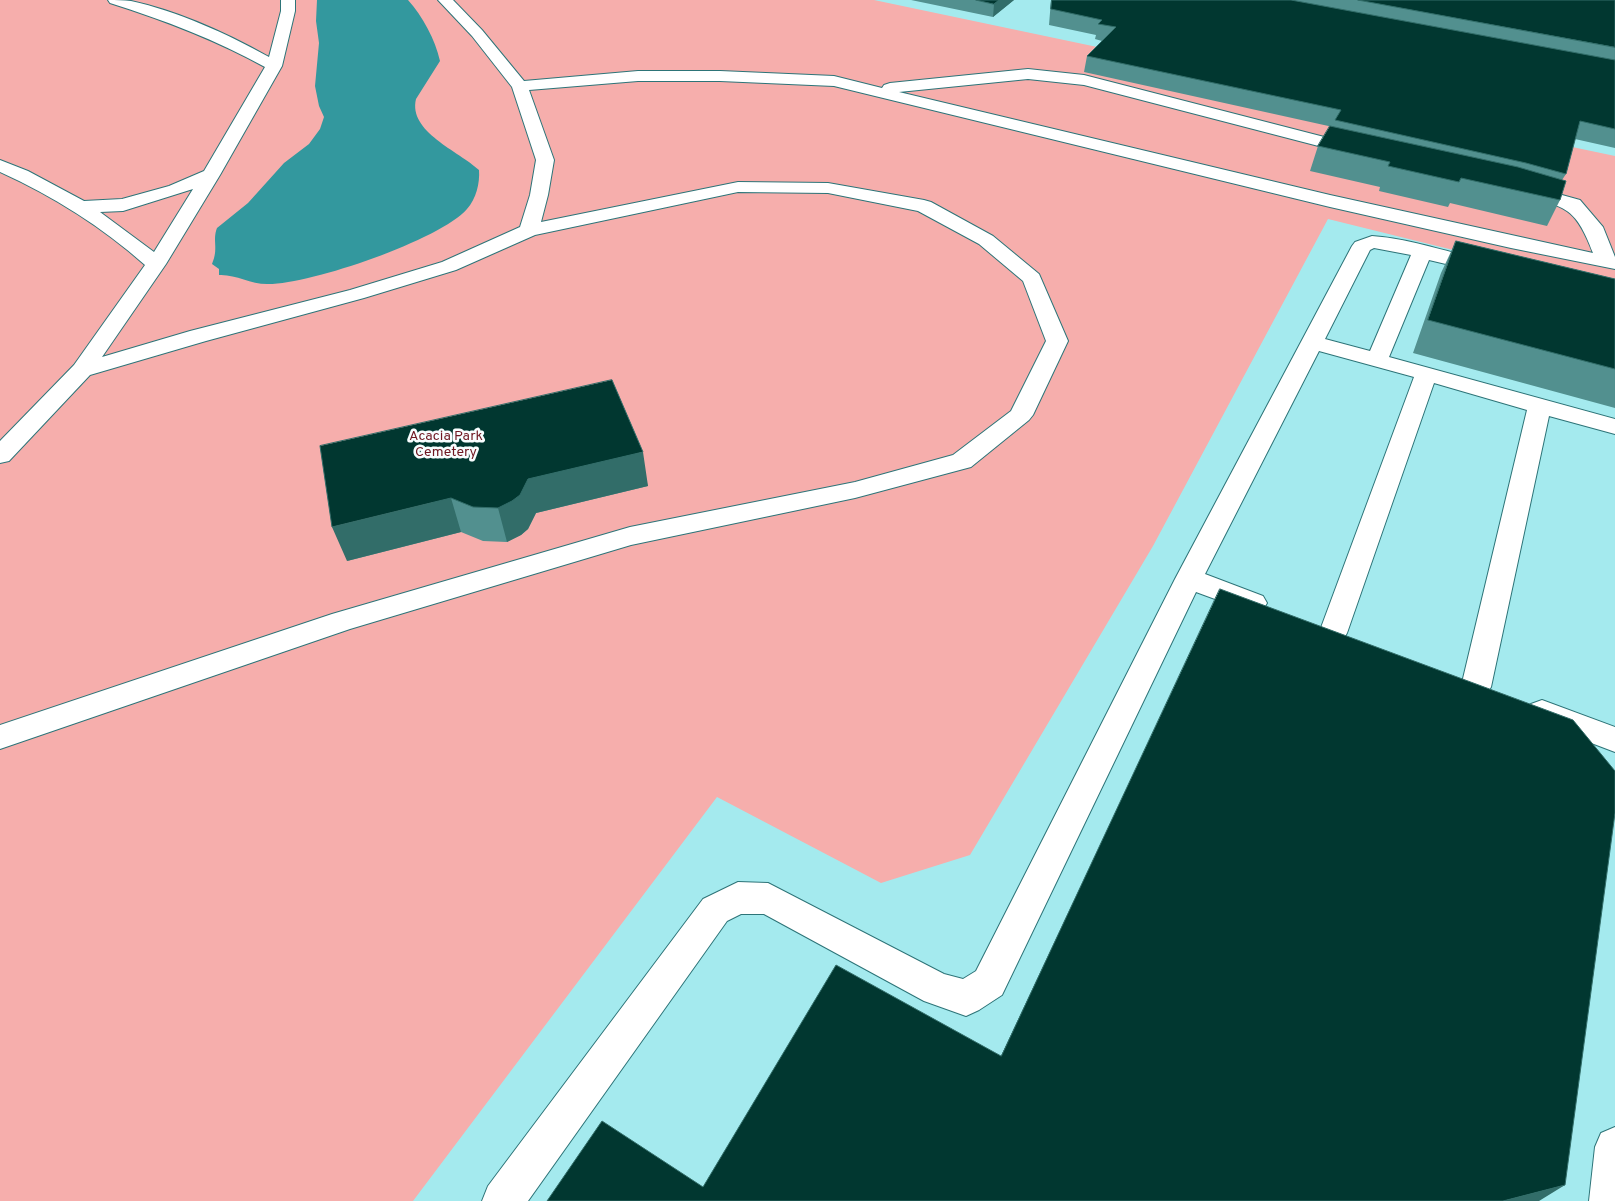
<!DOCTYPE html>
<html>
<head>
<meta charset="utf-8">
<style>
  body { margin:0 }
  canvas { display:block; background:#a4eaee }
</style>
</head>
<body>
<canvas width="1615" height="1201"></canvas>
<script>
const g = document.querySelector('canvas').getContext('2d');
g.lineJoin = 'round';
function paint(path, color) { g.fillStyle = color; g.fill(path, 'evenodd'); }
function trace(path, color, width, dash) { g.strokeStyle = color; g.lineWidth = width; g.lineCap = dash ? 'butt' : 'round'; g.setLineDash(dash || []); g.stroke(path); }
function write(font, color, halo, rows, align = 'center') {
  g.font = font + ' Overpass,sans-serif'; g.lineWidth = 5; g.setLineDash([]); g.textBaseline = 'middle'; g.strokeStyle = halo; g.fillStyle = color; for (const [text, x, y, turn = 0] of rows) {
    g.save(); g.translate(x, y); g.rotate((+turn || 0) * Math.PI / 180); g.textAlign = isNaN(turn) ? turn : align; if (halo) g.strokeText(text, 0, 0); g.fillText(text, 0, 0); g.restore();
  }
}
paint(new Path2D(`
  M0 0H874L1615 156V290L1328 219 1153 546 970 855 881 883 717 797 413 1201H0Z`), '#f6aeac');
paint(new Path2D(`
  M317 0H408C423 17 435 39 440 61L416 99C408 132 459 151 479 170 480 183 476 199 467 209 440 240 309 285 267 284 250 284 235 274 219 275V269L212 264C219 248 212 241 217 228L248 203 284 163 309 144 320 129 324 117 319 106 315 86 319 43 316 21Z`), '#33989e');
const minor = new Path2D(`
  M108 0C116 0 124 0 131 1 177 11 228 34 269 57L281 11V0H295V11L282 66 220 175 166 264 102 357 190 331 350 290 442 262 520 227 530 195 536 160 512 87 472 36 438 0H453L482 30 524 81 638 71H720L834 76 882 88 884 85 890 83 1028 69 1084 75 1363 147 1366 151 1363 155 1357 156 1084 85 1028 79 899 92 1330 195 1593 253C1575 205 1565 208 1520 194L1517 190 1520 186 1526 185 1580 200 1603 227 1615 257V269L1511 248 1330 207 834 86 720 81H638L529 90 554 160 548 195 541 222 738 182 828 183 924 200 931 202 993 236 1039 274 1068 341 1033 415 1029 420 971 467 855 498 631 545 350 629 0 749V725L332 614 630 527 855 482 953 455 1011 411 1046 341 1023 281 979 244 918 211 828 193 738 192 535 235 456 270 364 298 206 341 90 375 9 461 0 463V441L74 365 145 265C101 226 53 196 0 172V160L28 171 84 201 122 199 169 186 204 171 265 67C216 40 164 20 110 3ZM193 189 154 252 100 212 123 211Z
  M1372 236C1412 239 1452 253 1491 263L1494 267 1491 271 1484 273 1429 260 1389 357 1615 419V434L1549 416 1491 687 1486 695 1476 699 1466 695 1461 687 1527 410 1434 383 1347 633 1343 640 1333 644 1323 640 1319 633 1414 377 1319 351 1205 574 1263 596 1267 603 1263 610 1253 613 1196 592 1002 995 979 1010 966 1016 924 1001 764 914H741L727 921 528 1201H482L488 1186 703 899 738 882 768 883 944 974 963 979 976 971 1175 579 1352 246 1355 242ZM1374 248 1411 255 1370 351 1325 339 1370 250Z
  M1542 700 1615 727V752L1531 720 1527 712 1531 704Z
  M1615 1127V1201H1589L1595 1147 1601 1133Z`);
trace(minor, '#2d7478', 2);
paint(minor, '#fff');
paint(new Path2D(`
  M911 0H1014L993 17Z
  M1051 0H1615V148L1575 139 1566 174 1562 180 1560 200 1547 226 1450 203 1448 207 1379 191 1380 187 1310 171 1318 146 1333 127 1084 72 1087 56 1102 41 1095 39 1096 35 1049 25Z
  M1456 241 1615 279V408L1413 353 1441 273Z
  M612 380 648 486 536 513 528 529 521 535 507 542 483 541 461 532 347 561Z`), '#52908f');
paint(new Path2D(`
  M999 0H1014L993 17 994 4Z
  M643 452 648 486 536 513 528 529 521 535 507 542 498 508 528 479Z
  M451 498 461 532 347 561 332 527Z
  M1565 1185 1539 1201H1503Z`), '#326d69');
const building = new Path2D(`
  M976 0H999L994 4Z
  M1052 0H1291L1615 60V129L1580 121 1566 174 1526 163 1335 120 1341 110 1087 56 1116 27 1098 24 1102 20 1051 9Z
  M1358 0H1615V47Z
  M1330 126 1518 167 1566 181 1560 200 1461 178 1459 182 1388 166 1390 162 1318 146Z
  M1456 241 1615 279V369L1428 320Z
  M612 380 643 452 528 479 520 495 512 501 498 508 473 507 451 498 332 527 320 446Z
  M1220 589 1573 720 1615 771V813L1565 1185 1503 1201H547L602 1121 703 1187 836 965 1001 1056Z`);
paint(building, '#013730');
trace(building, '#326d69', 1);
write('14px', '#6f1721', '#f8feff', [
  ["Acacia Park",446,437],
  ["Cemetery",446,453]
]);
</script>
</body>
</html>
